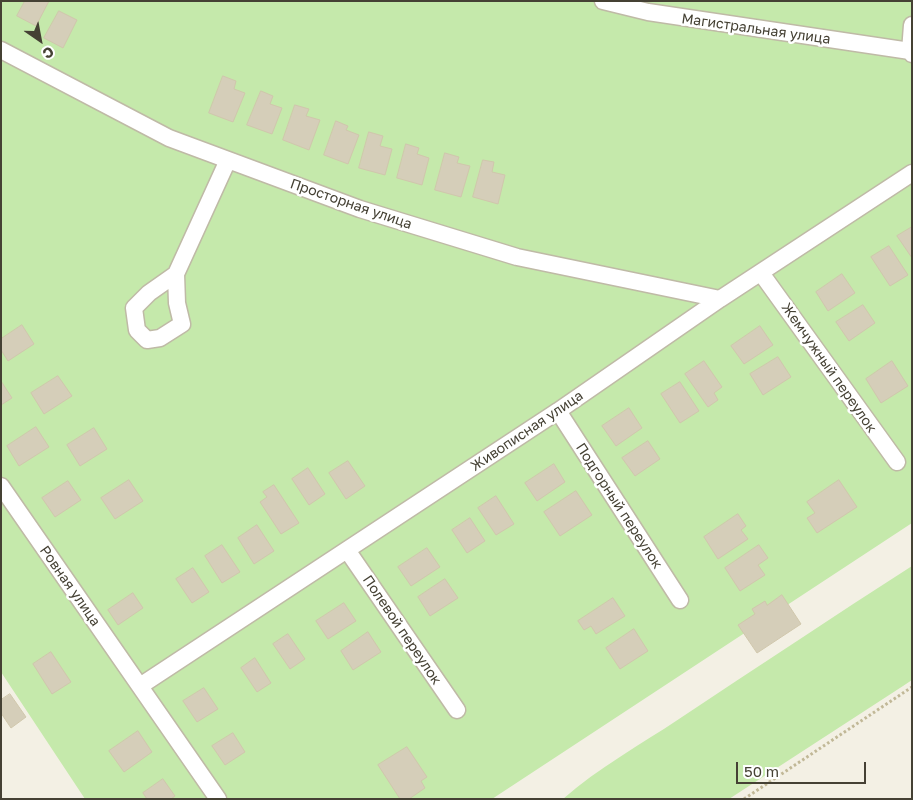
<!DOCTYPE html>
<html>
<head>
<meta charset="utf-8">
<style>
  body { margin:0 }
  #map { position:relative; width:913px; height:800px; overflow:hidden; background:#f3f0e4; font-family:"Golos Text",sans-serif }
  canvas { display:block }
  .frame { position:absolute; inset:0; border:2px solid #454134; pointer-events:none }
  .north { position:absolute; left:15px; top:15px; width:50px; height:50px; -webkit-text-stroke:4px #fff; paint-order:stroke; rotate:147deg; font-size:14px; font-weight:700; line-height:20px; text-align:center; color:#454134 }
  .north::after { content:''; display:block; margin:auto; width:18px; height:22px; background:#454134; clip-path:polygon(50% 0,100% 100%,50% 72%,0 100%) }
  .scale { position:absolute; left:736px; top:762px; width:130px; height:22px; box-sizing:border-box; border:2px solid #454134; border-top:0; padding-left:6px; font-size:15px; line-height:18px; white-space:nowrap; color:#454134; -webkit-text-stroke:4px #fff; paint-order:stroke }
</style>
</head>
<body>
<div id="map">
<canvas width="913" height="800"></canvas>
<div class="frame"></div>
<div class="north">С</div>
<div class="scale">50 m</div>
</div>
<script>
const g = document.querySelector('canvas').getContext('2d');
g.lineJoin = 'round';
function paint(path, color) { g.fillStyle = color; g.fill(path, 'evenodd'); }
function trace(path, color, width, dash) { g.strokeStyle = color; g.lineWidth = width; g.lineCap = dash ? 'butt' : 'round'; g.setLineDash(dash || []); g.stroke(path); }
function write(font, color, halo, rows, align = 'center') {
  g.font = font + ' "Golos Text",sans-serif'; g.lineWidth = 5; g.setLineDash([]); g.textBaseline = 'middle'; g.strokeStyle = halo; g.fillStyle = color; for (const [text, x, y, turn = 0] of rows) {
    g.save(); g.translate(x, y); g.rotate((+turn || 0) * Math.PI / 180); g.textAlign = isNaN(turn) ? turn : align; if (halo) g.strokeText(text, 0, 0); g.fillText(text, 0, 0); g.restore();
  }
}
paint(new Path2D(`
  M1 1H912V523L492 799H85L1 672Z
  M912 566V680L903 686 729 799H563C598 768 640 745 679 719 756 668 834 616 912 566Z`), '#c5e9ab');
const building = new Path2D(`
  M25 1H49L36 26 17 16Z
  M59 11 77 20 63 48 44 38Z
  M223 76 236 81 234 89 245 93 233 122 209 113Z
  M261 91 273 96 270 104 282 108 272 134 247 125Z
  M295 105 309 109 306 116 320 120 309 150 283 140Z
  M336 121 348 126 346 130 359 135 348 164 324 155Z
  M369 132 383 136 380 146 392 149 385 175 359 168Z
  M406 144 419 148 417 154 429 158 422 185 397 178Z
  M445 153 459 157 457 163 470 166 461 197 435 190Z
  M483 160 494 162 492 172 505 175 498 204 473 197Z
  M912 227V258L897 236Z
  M889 246 908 275 890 286 871 257Z
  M842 274 855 293 828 311 816 292Z
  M863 305 875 323 849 341 836 322Z
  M22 325 34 344 8 361 1 350V339Z
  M760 326 773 345 744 364 731 346Z
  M778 357 791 377 763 395 750 374Z
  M704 361 722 387 714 393 718 400 708 407 685 374Z
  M892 361 908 386 881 403 866 379Z
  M58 376 72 396 44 414 31 393Z
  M1 381 12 398 1 405Z
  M680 382 699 411 680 423 661 394Z
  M629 408 642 428 616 446 602 426Z
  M36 427 49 447 19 466 7 446Z
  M94 428 107 449 80 466 67 445Z
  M648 441 660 459 635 476 622 458Z
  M348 461 365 486 346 499 329 473Z
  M554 464 565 482 537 501 525 483Z
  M308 468 325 494 309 505 292 479Z
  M129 480 143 501 115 519 101 498Z
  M839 480 857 507 817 533 807 518 815 513 807 502Z
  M68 481 81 500 55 517 42 498Z
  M274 485 299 523 281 534 260 502 267 497 263 492Z
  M576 491 592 515 560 536 544 512Z
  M496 496 514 524 496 535 478 508Z
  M738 514 746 526 741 530 748 539 718 559 704 537Z
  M470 518 485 541 467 553 452 530Z
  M257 525 274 551 254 564 238 538Z
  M222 545 240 572 222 583 205 556Z
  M759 545 768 558 758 565 765 575 740 591 725 568Z
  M427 548 440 567 411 586 398 567Z
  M193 568 209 592 192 603 176 579Z
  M445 579 458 598 430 616 418 597Z
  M133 593 143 608 118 625 108 610Z
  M782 595 801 624 757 653 738 625 755 614 752 609 765 601 767 605Z
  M613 598 625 616 596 634 591 626 584 630 578 621Z
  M344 603 356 621 328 639 316 621Z
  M634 629 648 651 620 669 606 648Z
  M368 632 381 652 353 670 341 651Z
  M288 634 305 659 290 669 273 644Z
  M51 652 71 682 52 694 33 664Z
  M255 658 271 683 257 692 241 668Z
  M204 688 218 709 197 722 183 701Z
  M10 694 26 717 11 728 1 713V700Z
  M138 731 152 752 124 772 109 751Z
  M233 733 245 752 225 765 212 746Z
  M407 747 427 777 421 781 425 788 409 799H400L378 765Z
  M163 779 175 796 171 799H147L143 793Z`);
paint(building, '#d5ceb9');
trace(building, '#d0c7ac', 1);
const minor = new Path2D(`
  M603 1 648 12 910 51
  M912 25 910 51 912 54
  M1 50 169 138 360 209 517 257 720 299
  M761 273 897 462
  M176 274 149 293 134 308 137 330 147 340 160 338 182 324 177 303 176 274 228 160
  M558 411 680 600
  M1 486 218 799
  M347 550 457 710
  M140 686 558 411 720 299 912 173`);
trace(minor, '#bfbaa6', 19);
trace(new Path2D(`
  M744 799 912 687`), '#c1b897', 3, [2.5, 2.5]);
trace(minor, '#fff', 16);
write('14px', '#454134', '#fff', [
  ["Магистральная улица",756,29,8],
  ["Просторная улица",351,204,19],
  ["Жемчужный переулок",829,368,55],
  ["Живописная улица",527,431,-34],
  ["Подгорный переулок",619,506,57],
  ["Ровная улица",70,586,55],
  ["Полевой переулок",402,630,56]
]);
</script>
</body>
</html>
